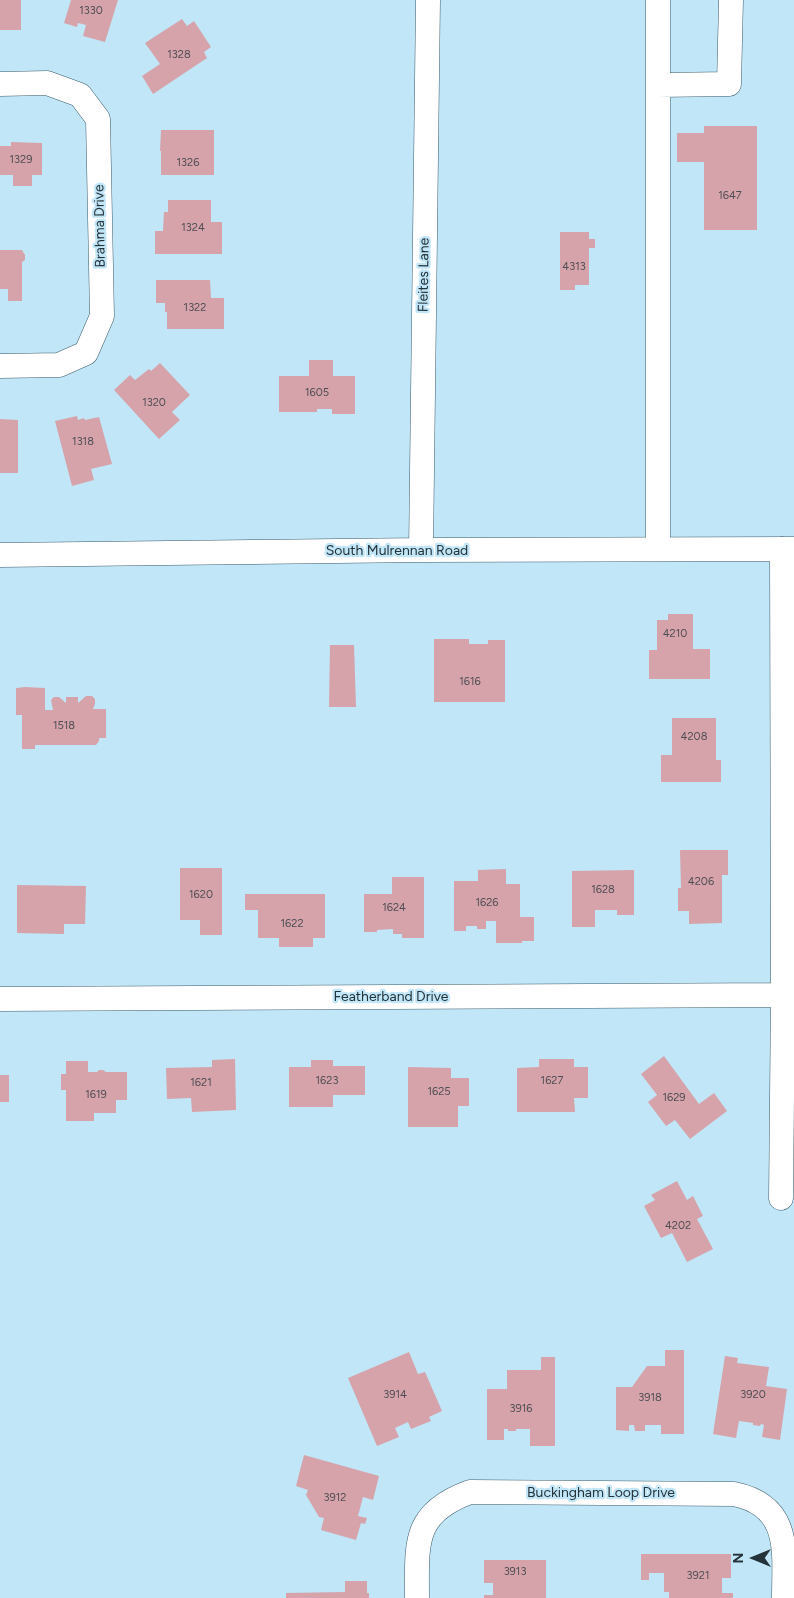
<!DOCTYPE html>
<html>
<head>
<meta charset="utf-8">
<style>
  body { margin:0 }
  #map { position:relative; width:794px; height:1598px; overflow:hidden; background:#c1e6f7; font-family:Figtree,sans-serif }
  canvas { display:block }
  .north { position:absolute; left:729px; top:1533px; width:50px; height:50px; -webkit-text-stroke:4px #c1e6f7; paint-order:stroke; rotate:270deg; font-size:14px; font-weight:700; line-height:20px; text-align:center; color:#243239 }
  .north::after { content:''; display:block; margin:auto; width:18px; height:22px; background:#243239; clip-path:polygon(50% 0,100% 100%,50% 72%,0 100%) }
</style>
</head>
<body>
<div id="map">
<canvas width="794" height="1598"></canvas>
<div class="north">N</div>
</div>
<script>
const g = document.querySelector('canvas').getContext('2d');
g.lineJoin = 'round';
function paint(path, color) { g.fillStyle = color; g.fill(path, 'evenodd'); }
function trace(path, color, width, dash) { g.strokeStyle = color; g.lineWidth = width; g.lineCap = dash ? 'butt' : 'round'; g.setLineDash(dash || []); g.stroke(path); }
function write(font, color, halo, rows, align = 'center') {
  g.font = font + ' Figtree,sans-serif'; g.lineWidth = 4.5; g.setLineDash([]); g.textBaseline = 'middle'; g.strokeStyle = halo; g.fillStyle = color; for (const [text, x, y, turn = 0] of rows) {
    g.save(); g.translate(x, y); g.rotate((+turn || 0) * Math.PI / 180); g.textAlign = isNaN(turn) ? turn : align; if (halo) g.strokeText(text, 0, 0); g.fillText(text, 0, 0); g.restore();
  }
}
paint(new Path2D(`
  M0 0H21V30H0Z
  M71 0H118L105 42 83 36 86 25 78 23 77 27 64 23Z
  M182 19 187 26 194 21 211 47 204 52 207 58 153 94 142 76 160 64 145 43Z
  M704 126H757V230H704V162H677V133H704Z
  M161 130H214V175H161V151H160Z
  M11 142 42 143V175H32V186H13V175H0V146H11Z
  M168 200H211V222H222V254H155V231H163L164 212H168Z
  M560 232H589V239H595V248H589V285H575V290H560Z
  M0 250H22L25 255V260L22 262V301H8V289H0Z
  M156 280H210L211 298H224V329H167V312H165V303H156Z
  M309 360H333V376H355V414H332V409H317V412H279V376H309Z
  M160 363 190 395 172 412 180 420 159 439 114 390 130 375 135 380 149 369 151 371Z
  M77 416 78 420 84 418 85 420 99 417 112 464 91 469 94 480 72 486 55 421Z
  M0 419 18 420V473H0Z
  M668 614H693V649H710V679H649V650H657V620H668Z
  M434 639H469V644H488V640H505V702H434Z
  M330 645H354L356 707H329Z
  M25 687 45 688V710H53L51 700 54 697H59L66 703V697H78V703L86 696H92L95 699V704L93 709H106V738H99V741L96 745H35V749H22V715H16V688Z
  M672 718H716V760H721V782H661V755H672Z
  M680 850H728V875H722V923L689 924V911H678V888H681Z
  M180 868H222V935H200V920H180Z
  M506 869V884H520V917H534V941H522V943H496V921H486V929H477V926H466V931H454V881H478V870Z
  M634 870V915H617V910H595V927H572V871Z
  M392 877H424V938H402V934H393V929L377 930V932H364V894H392Z
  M17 885 86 886 85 924H64V934L17 933Z
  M245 894H325V938H313V947H279V938H258V910H245Z
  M664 1056 699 1104 714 1093 727 1111 690 1139 675 1120 666 1126 648 1102 657 1095 641 1074Z
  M235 1059 236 1110 192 1112 191 1098 167 1099 166 1068 212 1067V1060Z
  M539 1059H574V1067H588V1098H574L575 1112H517V1068L539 1067Z
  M311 1060H333V1066H365V1095H333V1107H289V1067H311Z
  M66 1061H88V1072H97L99 1070H103L106 1072H127V1100H116V1113H94V1121H66V1090H61V1074H66Z
  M408 1067 451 1068V1078H469V1106H458V1127H408Z
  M0 1075H9V1102H0Z
  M677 1181 687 1200 693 1196 703 1216 697 1219 713 1249 687 1262 672 1233 661 1238 644 1206 655 1200 651 1195Z
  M665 1350H684V1434H661V1425H645V1431H635L634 1425H629V1431L616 1430V1387H632L647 1366H665Z
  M409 1352 418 1374 425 1372 442 1411 429 1417 431 1421 411 1429 408 1422 395 1428 399 1437 377 1446 348 1378Z
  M725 1356 738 1358 737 1363 769 1367 766 1386 787 1389 780 1440 762 1437 764 1425 761 1424 760 1426 753 1425V1423L739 1421 736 1438 713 1434Z
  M541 1357H555V1446H530V1429H516V1431H508V1429H504V1440H487V1389H507V1370H541Z
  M304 1455 379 1476 373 1500 363 1497 358 1516 367 1518 365 1524 361 1523 356 1540 321 1530 324 1518 319 1517 306 1495 308 1490 296 1486Z
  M641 1554H731V1578H722V1593H733V1598H669V1592H664V1573H649V1580H641Z
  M484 1560H546V1598H484V1595H493V1583H484Z
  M345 1581H367V1593H369V1598H286V1593L345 1592Z`), '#d6a3aa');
const minor = new Path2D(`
  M0 84 47 83 80 95 98 119 102 316 86 353 59 365 0 366
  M658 85 729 84 731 0
  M658 549V0
  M421 550 428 0
  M0 555 421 550 794 549
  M0 999 783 995
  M781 1198 783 995 782 549
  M417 1598C417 1544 412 1513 470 1492L734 1494C792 1506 784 1552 784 1598`);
trace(minor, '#3b5c6a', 25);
trace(minor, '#fff', 24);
write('11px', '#504e55', null, [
  ["1330",91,11],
  ["1328",179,55],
  ["1329",21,160],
  ["1326",188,163],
  ["1647",730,196],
  ["1324",193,228],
  ["4313",574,267],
  ["1322",195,308],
  ["1605",317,393],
  ["1320",154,403],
  ["1318",83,442],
  ["4210",675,634],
  ["1616",470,682],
  ["1518",64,726],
  ["4208",694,737],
  ["4206",701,882],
  ["1628",603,890],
  ["1620",201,895],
  ["1626",487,903],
  ["1624",394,908],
  ["1622",292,924],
  ["1623",327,1081],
  ["1627",552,1081],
  ["1621",201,1083],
  ["1625",439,1092],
  ["1619",96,1095],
  ["1629",674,1098],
  ["4202",678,1226],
  ["3914",395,1395],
  ["3920",753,1395],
  ["3918",650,1398],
  ["3916",521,1409],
  ["3912",335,1498],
  ["3913",515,1572],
  ["3921",698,1576]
]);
write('14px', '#243239', '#c1e6f7', [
  ["Brahma Drive",100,226,-91],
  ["Fleites Lane",424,275,-89],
  ["South Mulrennan Road",397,551],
  ["Featherband Drive",391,997],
  ["Buckingham Loop Drive",601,1493]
]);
</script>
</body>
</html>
